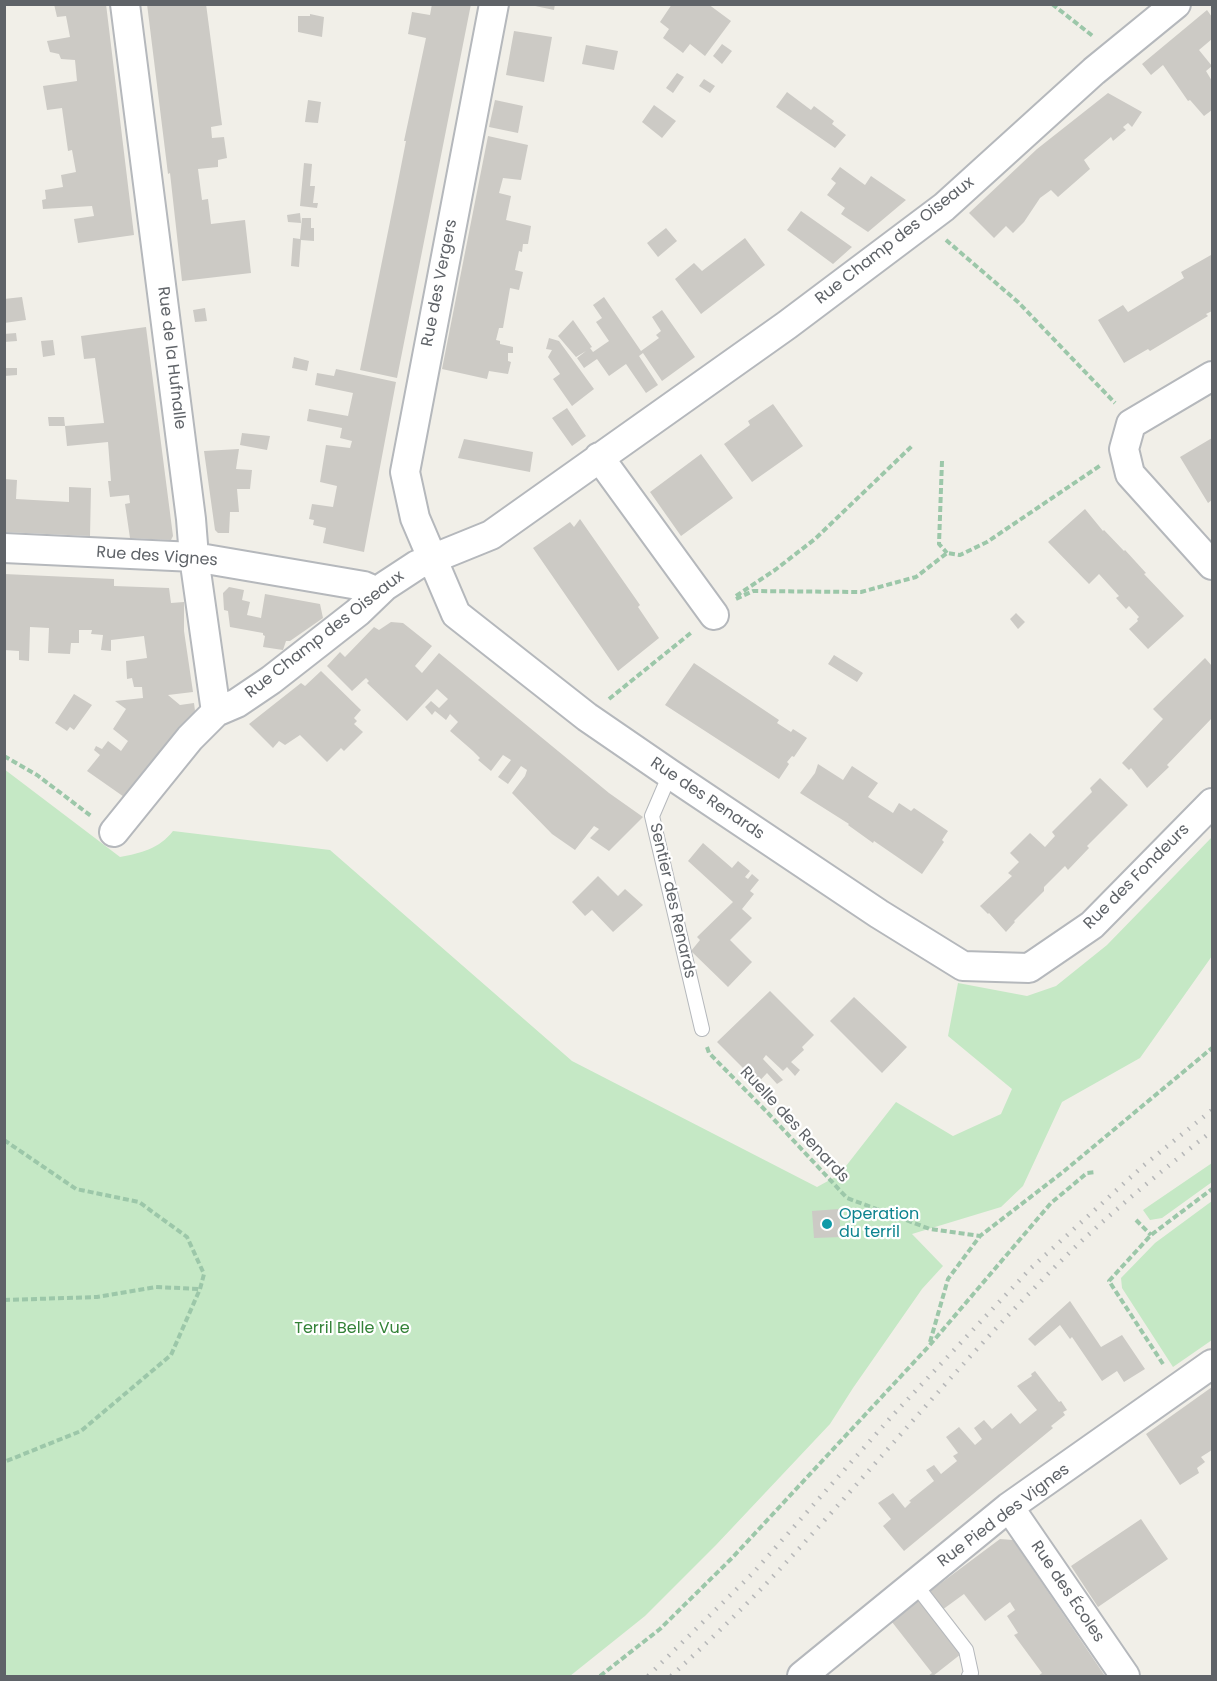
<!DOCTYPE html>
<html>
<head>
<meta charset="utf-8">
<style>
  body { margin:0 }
  #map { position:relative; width:1217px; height:1681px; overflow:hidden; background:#f1efe8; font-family:Poppins,sans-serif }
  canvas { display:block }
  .frame { position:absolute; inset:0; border:6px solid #5f6368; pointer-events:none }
</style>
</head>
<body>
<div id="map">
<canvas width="1217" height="1681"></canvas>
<div class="frame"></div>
</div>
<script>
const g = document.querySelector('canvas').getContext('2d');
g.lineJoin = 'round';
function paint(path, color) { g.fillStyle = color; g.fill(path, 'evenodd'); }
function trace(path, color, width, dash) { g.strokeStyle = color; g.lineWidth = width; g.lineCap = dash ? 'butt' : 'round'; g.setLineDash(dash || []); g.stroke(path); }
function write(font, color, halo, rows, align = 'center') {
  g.font = font + ' Poppins,sans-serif'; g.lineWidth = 4.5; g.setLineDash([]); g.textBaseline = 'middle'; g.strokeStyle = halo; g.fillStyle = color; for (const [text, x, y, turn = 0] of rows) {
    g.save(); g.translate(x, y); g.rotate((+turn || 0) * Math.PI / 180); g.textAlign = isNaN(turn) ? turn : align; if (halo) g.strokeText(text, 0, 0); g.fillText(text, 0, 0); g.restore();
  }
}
paint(new Path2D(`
  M4 769 120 857C141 853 159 849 173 831L330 850 572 1061 817 1187 839 1175 896 1102 953 1136 1001 1114 1012 1089 948 1036 958 983 1027 996 1056 986 1107 945 1212 837V956L1140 1058 1062 1102 1023 1186 1001 1207 912 1234 943 1266 922 1289 853 1388 830 1424 716 1545 645 1616 570 1676H5Z
  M1212 1163V1182L1162 1218 1150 1220 1143 1210Z
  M1212 1201V1340L1173 1367 1122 1288 1121 1278 1155 1243Z`), '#c5e8c5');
paint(new Path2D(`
  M54 4H106L134 235 78 243 74 219 94 216 92 206 43 209 42 200 46 199 45 190 63 187 61 175 76 172 72 150 68 151 62 108 47 110 43 86 77 81 75 60 61 59 59 54 50 52 47 41 70 37 66 16 57 17Z
  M147 4H206L222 125 211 127 212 138 224 137 227 158 218 160V167L198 169 202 200 208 199 211 224 245 220 251 273 182 281 170 173 168 174Z
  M432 4H471L397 378 360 370 394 202 406 141H404L426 38 408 34 412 12 430 15Z
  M526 4H555L554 10Z
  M672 4H708L731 21 705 56 690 44 683 53 663 38 669 29 660 22Z
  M1207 10 1212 17V39L1199 50 1212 66 1206 71 1212 81V110L1204 116 1190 100 1188 101 1163 65 1151 75 1142 64Z
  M310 14 324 17 322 37 298 32V16H310Z
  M514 31 552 37 544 82 506 75Z
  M722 44 732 51 722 64 713 56Z
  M586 45 618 51 614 70 582 64Z
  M677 73 684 77 673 93 666 88Z
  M704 79 715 86 710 93 699 86Z
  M787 92 811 110 814 106 834 121 832 124 846 135 835 148 776 107Z
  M1108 93 1142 112 1132 127 1128 123 1123 127 1126 130 1113 141 1111 137 1084 160 1090 169 1058 197 1051 190 1040 198 1024 222 1013 233 1006 226 994 238 969 213 1037 149Z
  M308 100 321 102 318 123 305 122Z
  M495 100 523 106 518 133 489 127Z
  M654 105 676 121 662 138 642 122Z
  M488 136 528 145 521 180 503 178 499 193 511 196 506 220 531 226 528 244H523L522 252 519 251 515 270 523 272 519 290 510 288 503 328H499L496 340 500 341V344L513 347V353H508V361L511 362 508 374 489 371 487 379 442 369Z
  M304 163 312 164 310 186H315L313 203H318L317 208 300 206Z
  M840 167 865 185 871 176 906 200 868 232 841 214 845 208 827 195 836 183 831 179Z
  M801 211 852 247 833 264 787 230Z
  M300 213 301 223 288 222 287 215Z
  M302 218H311V228H314V241L301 240 299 267 291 266 293 238 300 239Z
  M666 228 677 241 658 257 647 243Z
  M745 238 765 265 701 314 675 279 694 263 702 271Z
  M1211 255 1212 256V311L1206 314 1208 316 1150 351 1148 349 1124 363 1098 320 1123 305 1128 312 1184 278 1181 272Z
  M22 297 26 320 4 323V299Z
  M604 297 641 351 659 338 656 335 661 331 652 317 662 310 695 357 662 381 643 353 639 356 658 385 646 393 626 364 609 376 597 359 584 368 577 358 586 351 576 357 558 336 573 320 592 347 590 348 593 352 609 341 596 322 602 318 593 305Z
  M205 308 207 321 195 322 193 310Z
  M146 327 173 536 171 540 130 538 125 504 130 503 129 495 110 497 108 481H111L108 442 67 446 65 426 104 423 95 358 84 359 81 336Z
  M16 333 17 341 4 342V334Z
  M549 338 559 341 594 389 572 406 553 379 560 374 548 357 552 350 546 349Z
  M53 340 55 355 43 357 41 341Z
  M294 357 309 361 307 371 292 368Z
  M4 368H17V375L4 376Z
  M336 369 396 382 364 552 323 543 326 528 313 525 314 520 309 519 312 504 333 507 337 486 320 482 326 445 350 448 352 441 340 438 342 428 307 421 309 409 348 416 353 393 315 385 317 373 334 376Z
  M773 404 803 446 752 482 724 444 750 425 748 421Z
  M567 408 586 436 572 446 552 418Z
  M48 417H64L65 426H49Z
  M242 433 270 436 267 450 240 445Z
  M1212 438V500L1208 503 1180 457Z
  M464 439 533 452 530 472 458 458Z
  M239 449 236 469 252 470 250 489H237L239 512H230L229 533H218L215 530 204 451Z
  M701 454 733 498 681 536 650 492Z
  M4 479 17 480 16 499 69 502V487L91 488 90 536 4 532Z
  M1085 509 1103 531 1104 530 1124 551 1125 550 1146 573 1144 574 1184 616 1148 649 1129 629 1138 621 1137 619 1139 617 1129 606 1126 609 1116 598 1119 596 1099 574 1089 584 1048 542Z
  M580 519 640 605 638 607 659 638 618 671 533 548 570 522 574 527Z
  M4 574 114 579V586L169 588 171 603 184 602V631L193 692 168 695 180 705 194 703 195 711 127 799 87 771 100 755 94 750 96 746 102 749 108 741 121 751 128 741 113 729 126 709 115 701 143 698 142 687H134L132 678 127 679 126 661 147 658 144 636 111 640V651L101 650 103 635 91 634 92 630H79V643H71L70 654 48 653 49 628 30 627 29 661 19 660V651L4 650Z
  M229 587 244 590 242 600 250 602 247 615 261 618 265 594 320 604 323 618 290 641H286L283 650 263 647 265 636 263 635V633L230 627 228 611 224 610 223 593Z
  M1016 613 1025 622 1018 629 1010 619Z
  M391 622 403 623 432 646 415 666 422 673 439 653 609 793 643 817 609 851 590 838 599 829 594 826 575 850 552 834 512 793 525 776 527 770 521 766 508 784 498 777 511 760 503 755 491 771 478 760 480 758 473 751 450 731 458 722 450 714 446 720 435 711 432 715 425 707 431 701 439 708 448 699 437 689 407 721 367 683 369 681 366 678 352 691 327 666 340 652 345 657 374 627 379 630Z
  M834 655 863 673 857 682 828 664Z
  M1205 658 1212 666V718L1167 765 1169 767 1147 788 1131 768 1129 770 1122 763 1163 719 1153 709Z
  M694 663 779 720 777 723 791 732 793 729 807 738 794 757 792 756 787 762 789 764 779 779 665 705Z
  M321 671 361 710 354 718 357 721 354 724 363 732 344 751 341 748 327 762 300 735 285 745 279 741 273 748 249 724 301 683 305 686Z
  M74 694 92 705 74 730 70 727 67 731 55 723Z
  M818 764 843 780 852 766 878 783 868 797 893 813 899 803 911 811 914 808 948 831 942 840 944 842 922 874 874 841 873 843 848 825 849 824 800 793 815 773Z
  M1100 778 1128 805 1087 846 1089 848 1068 870 1065 866 1044 887V891L1014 921 1015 922 1006 932 989 913 988 914 980 906 1012 876 1008 873 1019 862 1010 853 1030 833 1045 847 1055 836 1052 832 1092 792 1090 788Z
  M703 843 732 868 738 861 750 871 745 877 748 879 752 874 759 880 750 891 754 894 742 909 752 918 730 940 752 962 728 987 691 951 700 940 697 937 733 902 688 861Z
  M598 876 618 896 625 889 643 905 613 932 592 910 585 916 572 902Z
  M770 991 814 1035 802 1047 804 1050 791 1062 800 1070 795 1076 787 1067 783 1071 766 1055 763 1059 783 1080 777 1084 767 1073 754 1087 739 1072 743 1068 717 1042Z
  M854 997 907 1047 882 1073 830 1021Z
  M839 1209 841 1237 814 1238 812 1211Z
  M1070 1301 1101 1347 1122 1335 1145 1369 1124 1382 1117 1371 1102 1381 1072 1337 1070 1339 1060 1325 1035 1346 1028 1339Z
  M1035 1371 1059 1402 1061 1401 1067 1410 1063 1412 1065 1415 1051 1426 1053 1428 904 1551 883 1526 891 1519 878 1503 893 1493 905 1508 911 1502 909 1501 934 1481 926 1470 934 1465 941 1474 957 1461 953 1456 958 1453 946 1437 959 1427 975 1445 982 1439 974 1428 984 1420 992 1429 1011 1413 1020 1424 1037 1410 1017 1386 1032 1376 1031 1374Z
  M1212 1387V1450L1201 1457 1205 1462 1197 1468 1199 1473 1180 1485 1146 1434Z
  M1141 1519 1168 1559 1098 1607 1071 1566Z
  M1000 1539 1013 1540 1105 1676H1038L1042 1673 1014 1635 1018 1633 1007 1616 1015 1610 1010 1602 985 1621 964 1594 942 1610 929 1592Z
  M919 1599 961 1654 933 1676H928L932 1673 892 1622Z`), '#cccac5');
const service = new Path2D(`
  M670 774 652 816 702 1029
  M915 1584 966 1650 971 1673 969 1676`);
const minor = new Path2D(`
  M125 4 191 519 194 557 216 712
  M494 4 405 472 415 518 456 614 587 717 670 774 879 914 963 966 1029 968 1092 925 1212 803
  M1212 376 1131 424 1124 449 1130 474 1212 565
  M599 457 714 615
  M4 548 194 557 364 586 378 592
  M114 832 190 738 216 712 237 703 271 680 358 612 385 586 417 565 491 535 787 325 944 207 1094 71 1176 4
  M1009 1507 1125 1676
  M802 1676 1009 1507 1212 1364`);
trace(service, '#b5b8bc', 16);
trace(minor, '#b5b8bc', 32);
trace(new Path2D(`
  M1052 4 1094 37
  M946 240 1018 302 1115 403
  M942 461 939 544 947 553
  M736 596 775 570 815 539 913 445
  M736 599 753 591 861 592 916 577 947 553 960 555 987 542 1101 465
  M609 699 692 632
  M4 756 37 775 91 816
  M707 1047 709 1053 766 1111 847 1198 930 1229 980 1236
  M4 1140 76 1189 139 1202 187 1237 204 1274 200 1289 171 1355 81 1431 4 1462
  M1136 1220 1151 1235
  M4 1300 97 1297 156 1287 200 1289
  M930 1342 948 1279 980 1236 1063 1172 1212 1048
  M1163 1364 1109 1281 1151 1235 1212 1189
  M600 1676 660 1629 732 1558 929 1346 1051 1203 1087 1173 1096 1172`), '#9cc7a9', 4, [6, 3]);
trace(service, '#fff', 14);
trace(minor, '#fff', 28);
trace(new Path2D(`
  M648 1676 753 1573 892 1416 1031 1268 1143 1166 1212 1110
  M671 1676C703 1647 735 1616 765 1585 869 1475 963 1357 1071 1251 1116 1208 1164 1169 1212 1131`), '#b6b7b8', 4.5, [1.5, 8]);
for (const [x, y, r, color] of [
  [827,1224,6,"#0f9aa8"]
]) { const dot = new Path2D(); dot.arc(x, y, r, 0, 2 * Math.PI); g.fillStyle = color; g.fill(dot); trace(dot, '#fff', 2); }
write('16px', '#5f6368', '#fff', [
  ["Rue Champ des Oiseaux",895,241,-38],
  ["Rue des Vergers",440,283,-79],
  ["Rue de la Hufnalle",171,358,83],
  ["Rue des Vignes",157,557,4],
  ["Rue Champ des Oiseaux",325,635,-38],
  ["Rue des Renards",707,799,34],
  ["Rue des Fondeurs",1137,877,-45],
  ["Sentier des Renards",672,901,77],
  ["Ruelle des Renards",794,1125,47],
  ["Rue Pied des Vignes",1004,1516,-37],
  ["Rue des Écoles",1067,1592,56]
]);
write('16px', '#0d838f', '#fff', [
  ["Operation",839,1215],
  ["du terril",839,1233]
], 'left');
write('16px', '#348238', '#fff', [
  ["Terril Belle Vue",352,1329]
]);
</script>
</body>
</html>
